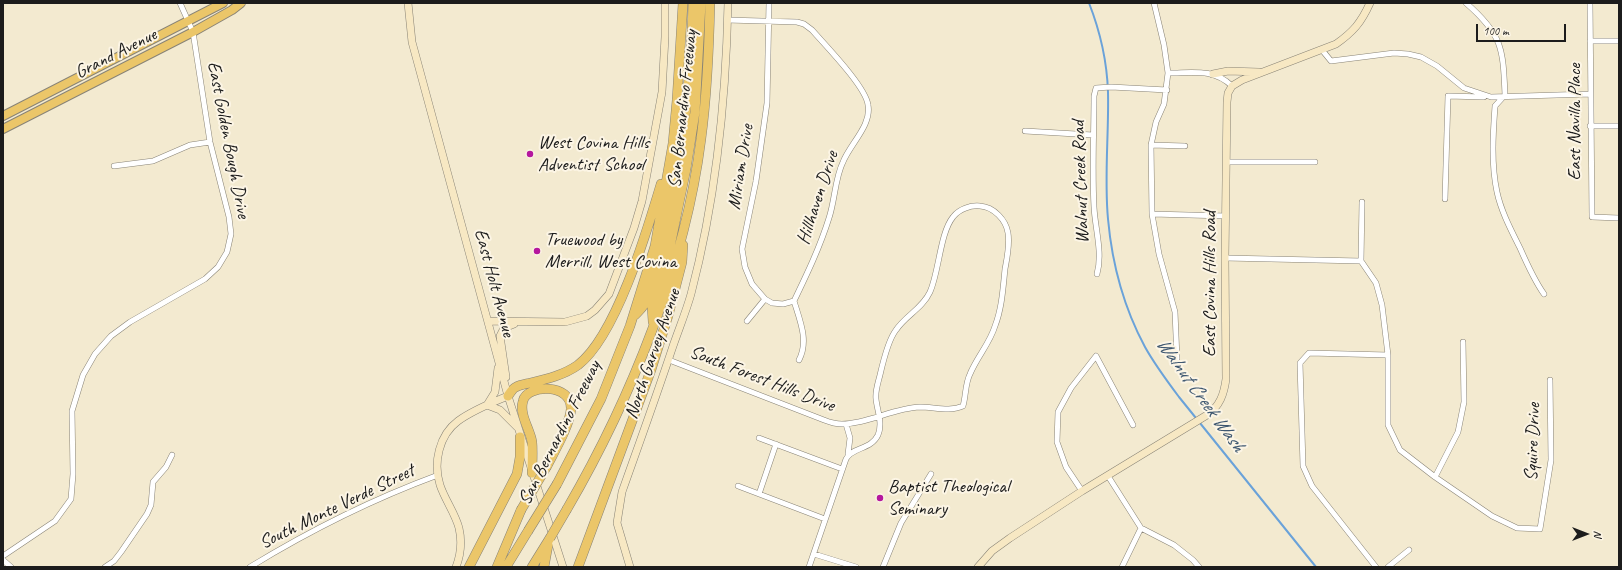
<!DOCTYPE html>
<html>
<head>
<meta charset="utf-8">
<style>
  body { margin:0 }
  #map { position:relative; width:1622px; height:570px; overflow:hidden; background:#f3ead0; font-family:Caveat,sans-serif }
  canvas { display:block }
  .frame { position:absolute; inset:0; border:4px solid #1c1c1c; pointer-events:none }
  .north { position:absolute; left:1566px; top:514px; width:40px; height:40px; -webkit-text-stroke:3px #fcf5e5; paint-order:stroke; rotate:90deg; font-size:11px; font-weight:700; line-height:16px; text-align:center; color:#1c1c1c }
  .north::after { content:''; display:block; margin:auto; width:14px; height:18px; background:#1c1c1c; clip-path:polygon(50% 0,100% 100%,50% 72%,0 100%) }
  .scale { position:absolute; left:1476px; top:24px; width:90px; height:18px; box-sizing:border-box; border:2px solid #1c1c1c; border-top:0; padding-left:5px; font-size:12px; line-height:14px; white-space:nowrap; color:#1c1c1c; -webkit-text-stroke:3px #fcf5e5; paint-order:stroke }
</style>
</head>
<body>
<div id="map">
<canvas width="1622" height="570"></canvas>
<div class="frame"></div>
<div class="north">N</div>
<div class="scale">100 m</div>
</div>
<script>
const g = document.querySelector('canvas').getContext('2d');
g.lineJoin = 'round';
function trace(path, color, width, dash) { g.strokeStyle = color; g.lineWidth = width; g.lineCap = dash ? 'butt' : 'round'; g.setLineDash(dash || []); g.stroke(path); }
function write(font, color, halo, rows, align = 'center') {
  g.font = font + ' Caveat,sans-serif'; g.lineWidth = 4; g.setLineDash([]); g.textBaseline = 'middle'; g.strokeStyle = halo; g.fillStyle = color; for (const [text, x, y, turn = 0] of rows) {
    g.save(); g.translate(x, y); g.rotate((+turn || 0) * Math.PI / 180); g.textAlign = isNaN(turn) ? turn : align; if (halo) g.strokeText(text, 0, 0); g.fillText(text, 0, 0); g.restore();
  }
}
trace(new Path2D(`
  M1089 3C1100 31 1107 62 1108 92 1109 134 1104 177 1108 219 1112 263 1124 308 1145 347 1155 365 1167 381 1179 397L1316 567`), '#6aa2d9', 2);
const street = new Path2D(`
  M769 3 767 103 756 181 742 249 745 267 752 284 765 299 772 303 783 304 794 301
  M1154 3 1164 45 1168 73 1164 104 1156 122 1151 145 1152 214 1159 254 1175 312 1177 359
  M1466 3C1503 35 1503 49 1505 95L1495 106C1493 134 1491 164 1497 192 1501 211 1511 230 1520 248 1527 264 1534 280 1544 294
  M1590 3 1592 217 1619 218
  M727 20 797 22 804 24 812 30C826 46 866 87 868 105 872 125 850 144 843 162 835 178 835 200 829 218 820 247 807 274 794 301 800 321 809 341 799 360
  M1590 41H1619
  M1322 50 1331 61 1394 53 1408 54 1421 57 1437 66 1464 88 1491 97 1590 94
  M1168 73C1193 73 1213 68 1232 86
  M1590 126H1619
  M1025 131 1093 135
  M1151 145 1185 146
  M1226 162H1315
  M114 166 153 161 190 145 210 142
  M1445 199 1448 96 1484 97
  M1152 214 1226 216
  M1225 258 1361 261
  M1361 261 1376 283 1382 305 1388 355V425L1400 450 1435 477 1492 516 1517 528 1540 529 1551 460 1550 380
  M1361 261 1362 202
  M1097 274C1103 253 1095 228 1094 207 1092 170 1094 133 1094 96L1096 88 1111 87 1167 90
  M747 321 765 299
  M669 360 824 420C829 422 836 424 842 424 868 424 893 408 920 407 934 407 950 412 963 406 966 396 965 384 970 374 977 357 990 343 995 326 1002 308 1003 288 1005 269 1007 258 1010 245 1008 233 1006 220 994 207 980 206 971 205 959 209 953 217 940 233 939 272 930 292 922 309 906 315 896 330 888 340 883 362 880 375 878 383 875 391 876 399 877 410 883 423 878 435 871 450 852 447 846 459L809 567
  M846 424 850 438 848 454
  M759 438 842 469
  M1108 476 1141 528 1174 545 1193 560 1199 567
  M1435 477 1458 432 1464 402 1463 342
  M738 486 825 519
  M1082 491 1066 467 1057 442 1058 412 1071 388 1096 356 1133 425
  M759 494 776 444
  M814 554 856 567
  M3 556 55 521 71 499 73 474 72 411 83 375 95 354 111 336 130 322 205 279 218 267 227 252 231 234 229 217 210 142 193 32 180 3
  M3 560 11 567
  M105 567 114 561 121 552 147 514 151 505 153 482 166 467 172 455
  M250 567C309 531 373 499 438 475
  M883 567 901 523 931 474
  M1122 567 1141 528
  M1376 567 1312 486 1303 466 1300 363 1309 353 1388 355
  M1388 567 1409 550`);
const secondary = new Path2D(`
  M408 3 412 42 508 396 563 567
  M1213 74 1228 71 1259 72
  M488 321 565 322 587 316 595 310 609 294 634 228 642 201 662 92 665 37V3
  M506 377 500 336 504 328 514 324
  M487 405 495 392 498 368
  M487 405 500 410 517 427
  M456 567C461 554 462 541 459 528 455 513 445 500 440 485 433 463 439 435 458 421 473 410 491 403 508 396
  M630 567 617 523 622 492C639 444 656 397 672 349 678 331 686 312 691 294 716 199 726 101 728 3
  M978 567 992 551 1010 538 1082 491 1207 415C1220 406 1224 394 1226 379L1225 258 1227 102 1228 93 1232 86 1242 80 1336 44C1353 32 1361 23 1370 3`);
const primary = new Path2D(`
  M3 116 223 3
  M3 129 193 32 232 10 241 3`);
const highway = new Path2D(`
  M635 315C638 312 641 309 643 306 652 294 658 260 662 245 682 164 691 86 693 3
  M653 322 652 307 668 256 686 169 695 112 701 3
  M508 396C510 393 513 388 516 387 520 385 526 384 530 383 547 379 564 375 578 365 616 336 647 231 661 184
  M532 473C532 463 533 452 532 442 530 429 519 415 523 401 527 384 572 383 571 409 570 425 554 452 547 466
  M557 484 601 399 630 326 655 246 673 143 677 100 683 3
  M567 509C631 399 685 266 701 139 707 94 709 48 710 3
  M469 567 517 474 520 457V437
  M497 567 521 510
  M506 567 528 531
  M532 567 550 538
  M544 567 548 545
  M578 567 651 370 668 316 682 262 683 245`);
trace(street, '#888376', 6);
trace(secondary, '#888376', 8);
trace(primary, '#888376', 10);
trace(highway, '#888376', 10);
trace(street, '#fff', 5);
trace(secondary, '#f7e8c3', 7);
trace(primary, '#ebc669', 8);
trace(highway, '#ebc669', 9);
const highwayBridge = new Path2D(`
  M521 510 547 466
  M528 531 557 484
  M550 538 567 509`);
trace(highwayBridge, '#888376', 10, []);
trace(highwayBridge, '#ebc669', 9);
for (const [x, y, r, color] of [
  [530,154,4,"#b5179e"],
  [537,251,4,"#b5179e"],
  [880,498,4,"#b5179e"]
]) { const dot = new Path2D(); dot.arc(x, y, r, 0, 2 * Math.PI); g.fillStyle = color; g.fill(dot); trace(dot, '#fcf5e5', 1.5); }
write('19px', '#1c1c1c', '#fcf5e5', [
  ["Grand Avenue",116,54,-27],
  ["San Bernardino Freeway",683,109,-84],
  ["East Navilla Place",1575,122,-90],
  ["East Golden Bough Drive",228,140,79],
  ["Miriam Drive",741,167,-81],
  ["Walnut Creek Road",1081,182,-92],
  ["Hillhaven Drive",818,198,-72],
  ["East Holt Avenue",494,283,75],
  ["East Covina Hills Road",1210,284,-90],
  ["North Garvey Avenue",653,354,-71],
  ["South Forest Hills Drive",762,379,21],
  ["San Bernardino Freeway",560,433,-63],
  ["Squire Drive",1533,442,-88],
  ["South Monte Verde Street",337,507,-26]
]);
write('19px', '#1c1c1c', '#fcf5e5', [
  ["West Covina Hills",538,143],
  ["Adventist School",538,165],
  ["Truewood by",545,240],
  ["Merrill, West Covina",545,262],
  ["Baptist Theological",888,487],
  ["Seminary",888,509]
], 'left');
write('italic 20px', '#3f5871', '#fcf5e5', [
  ["Walnut Creek Wash",1200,395,54]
]);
</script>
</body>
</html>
